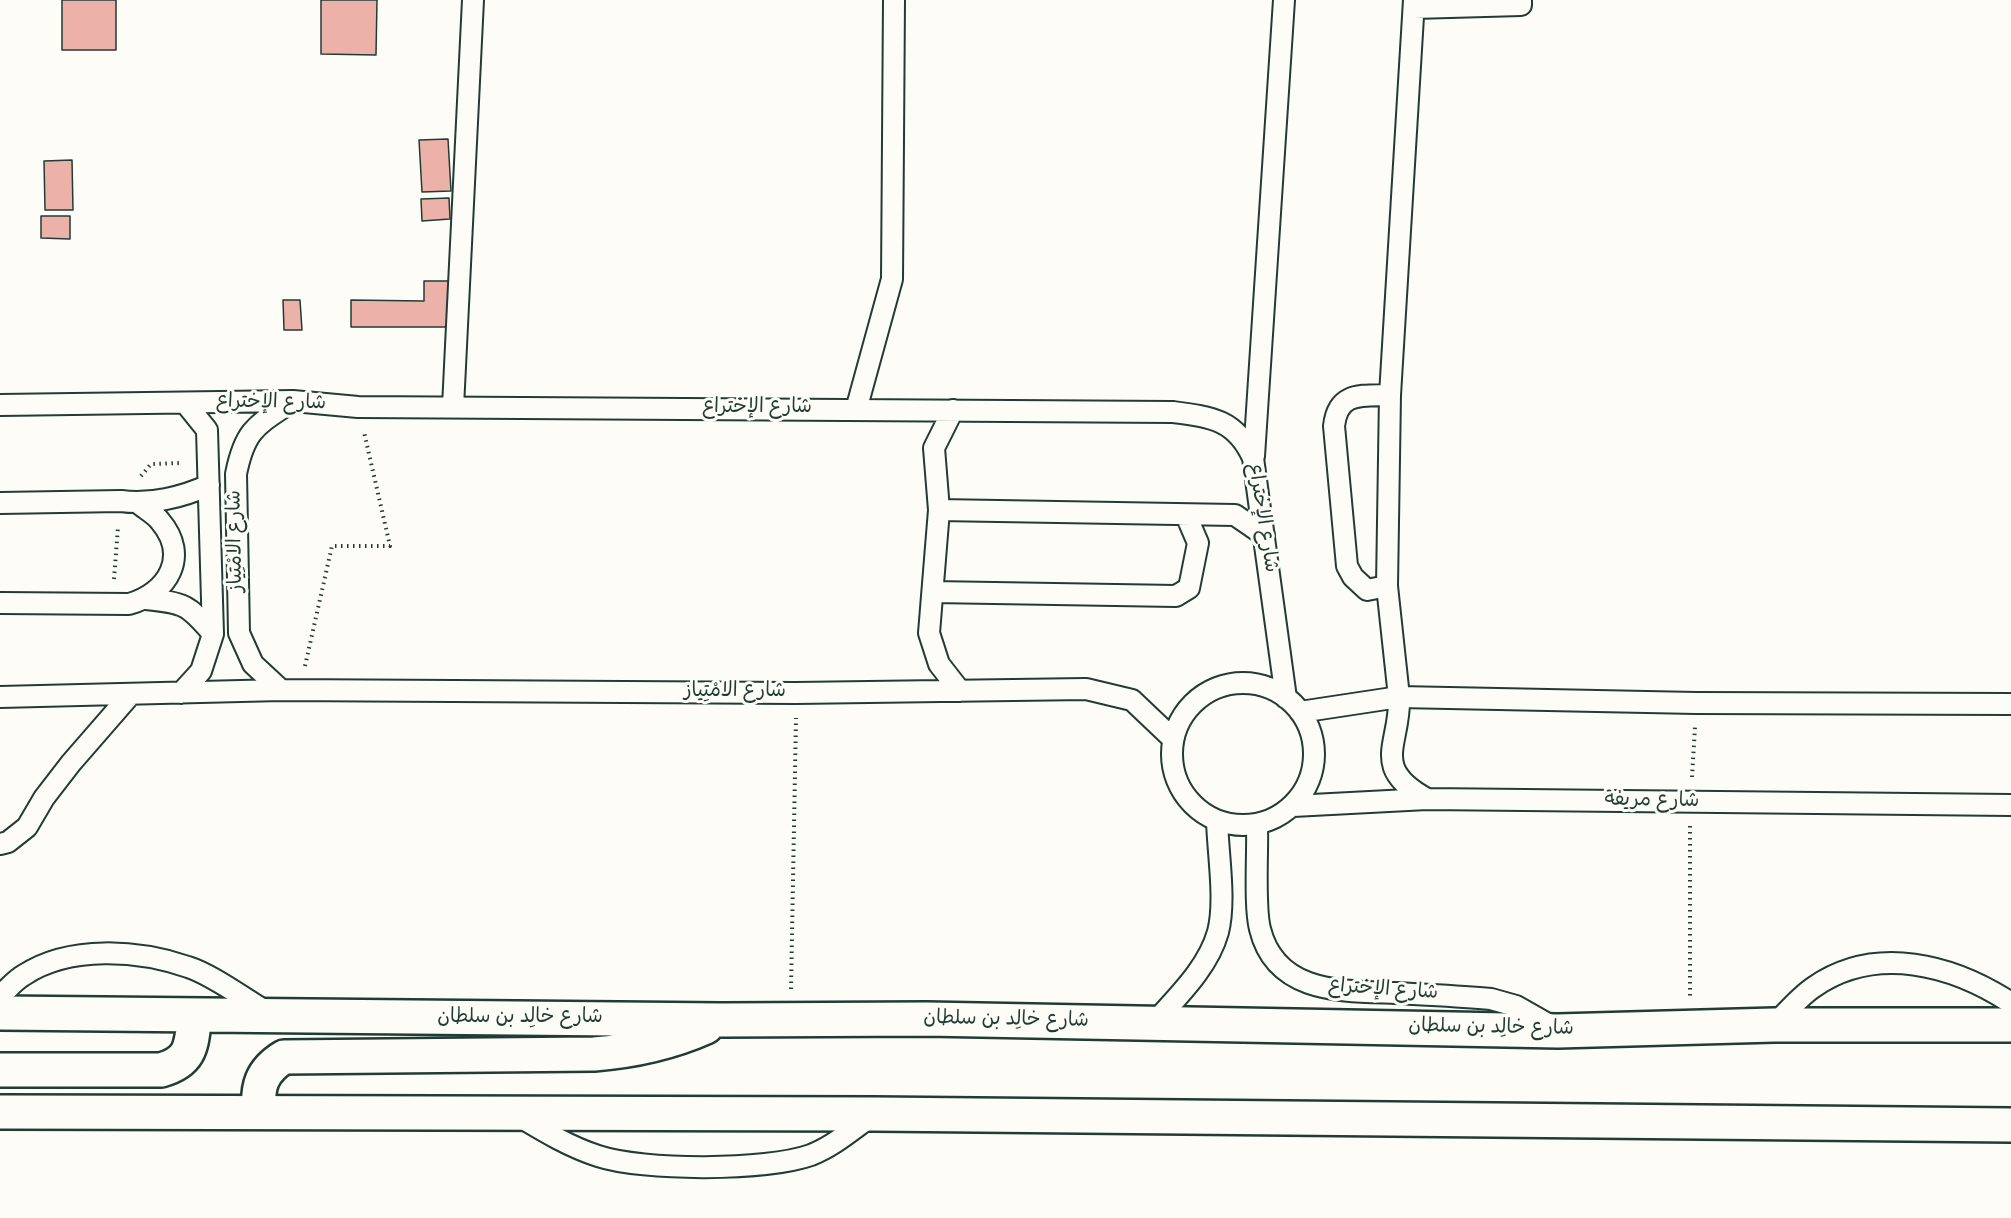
<!DOCTYPE html>
<html>
<head>
<meta charset="utf-8">
<style>
  body { margin:0 }
  canvas { display:block; background:#fdfcf7 }
</style>
</head>
<body>
<canvas width="2011" height="1218"></canvas>
<script>
const g = document.querySelector('canvas').getContext('2d');
g.lineJoin = 'round';
function paint(path, color) { g.fillStyle = color; g.fill(path, 'evenodd'); }
function trace(path, color, width, dash) { g.strokeStyle = color; g.lineWidth = width; g.lineCap = dash ? 'butt' : 'round'; g.setLineDash(dash || []); g.stroke(path); }
function write(font, color, halo, rows, align = 'center') {
  g.font = font + ' "Indie Flower","Playpen Sans Arabic",sans-serif'; g.lineWidth = 6; g.setLineDash([]); g.textBaseline = 'middle'; g.strokeStyle = halo; g.fillStyle = color; for (const [text, x, y, turn = 0] of rows) {
    g.save(); g.translate(x, y); g.rotate((+turn || 0) * Math.PI / 180); g.textAlign = isNaN(turn) ? turn : align; if (halo) g.strokeText(text, 0, 0); g.fillText(text, 0, 0); g.restore();
  }
}
const building = new Path2D(`
  M62 0H116V50H62Z
  M321 0H377L376 55 321 54Z
  M448 139 451 191 422 192 419 140Z
  M72 160 73 210H45L44 161Z
  M449 198 450 219 422 221 421 199Z
  M41 216H70V239L41 238Z
  M424 281H449V327H351V300L424 301Z
  M283 300H300L302 330H284Z`);
paint(building, '#ecb2a9');
trace(building, '#1f3d34', 1.5);
const service = new Path2D(`
  M1414 8 1521 5V0
  M293 401C257 425 245 429 236 474L239 633 253 664 281 690 796 693 1086 689 1132 700 1172 738
  M0 405 293 401 358 407 1173 412C1212 417 1236 420 1253 458L1286 698
  M453 407 473 0
  M856 410 892 279 894 0
  M1254 456 1284 0
  M0 503 121 501C150 505 183 497 209 485
  M939 510 934 448 953 410
  M1387 586 1367 590 1353 577 1347 566 1334 426C1338 391 1362 396 1390 395
  M933 592 1176 596 1189 588 1198 543 1186 515
  M146 599C184 603 188 604 213 634
  M0 603 129 604C168 593 190 556 160 521 155 514 145 509 138 503
  M1172 754a71 71 0 1 1 142 0a71 71 0 1 1-142 0Z
  M960 691 939 664 929 633 939 510 1235 515 1264 535
  M181 693 201 671 213 634 207 430 186 404
  M0 697 281 690
  M1300 712 1399 697 1387 586 1390 395 1414 0
  M1427 799C1369 767 1401 744 1399 697L1696 703 2011 704
  M1293 806 1427 799 2011 805
  M1257 825C1258 851 1254 906 1260 929 1276 994 1342 991 1396 993 1428 995 1459 996 1491 999L1516 1006 1553 1027
  M0 844 8 842 27 827 44 798 71 763 131 694
  M0 996C8 989 15 980 24 975 70 945 138 950 188 967 211 974 245 999 267 1012
  M1154 1023C1177 997 1208 968 1218 932 1226 901 1218 854 1217 821
  M1774 1025C1787 1012 1799 997 1814 987 1876 944 1953 965 2011 1003
  M520 1117C545 1132 570 1147 598 1156 643 1171 766 1171 811 1155 834 1146 853 1129 873 1115`);
const primary = new Path2D(`
  M0 1013 722 1020 927 1019 1558 1031 1774 1025H2011
  M0 1070H161C193 1061 191 1044 195 1015
  M0 1112 874 1114 2011 1125
  M259 1112C257 1087 261 1071 284 1057L594 1054C634 1051 670 1043 706 1027`);
trace(service, '#1f3d34', 24);
trace(primary, '#1f3d34', 38);
trace(new Path2D(`
  M141 476 151 464 182 463
  M114 579 118 527
  M305 666 332 546H390L364 432
  M1692 777 1695 727
  M1690 826V996
  M791 989 796 718`), '#1f3d34', 4, [1.5, 4.5]);
trace(service, '#fdfcf7', 20);
trace(primary, '#fdfcf7', 33);
write('20px', '#1f3d34', '#fdfcf7', [
  ["شارع الإختراع",271,404,1],
  ["شارع الإختراع",757,409],
  ["شارع الإختراع",1261,518,81],
  ["شارع الامْتِياز",237,541,-91],
  ["شارع الامْتِياز",735,693],
  ["شارع مريفة",1652,802,1],
  ["شارع الإختراع",1383,991,4],
  ["شارع خالِد بن سلطان",520,1019],
  ["شارع خالِد بن سلطان",1006,1021,1],
  ["شارع خالِد بن سلطان",1491,1029,1]
]);
</script>
</body>
</html>
